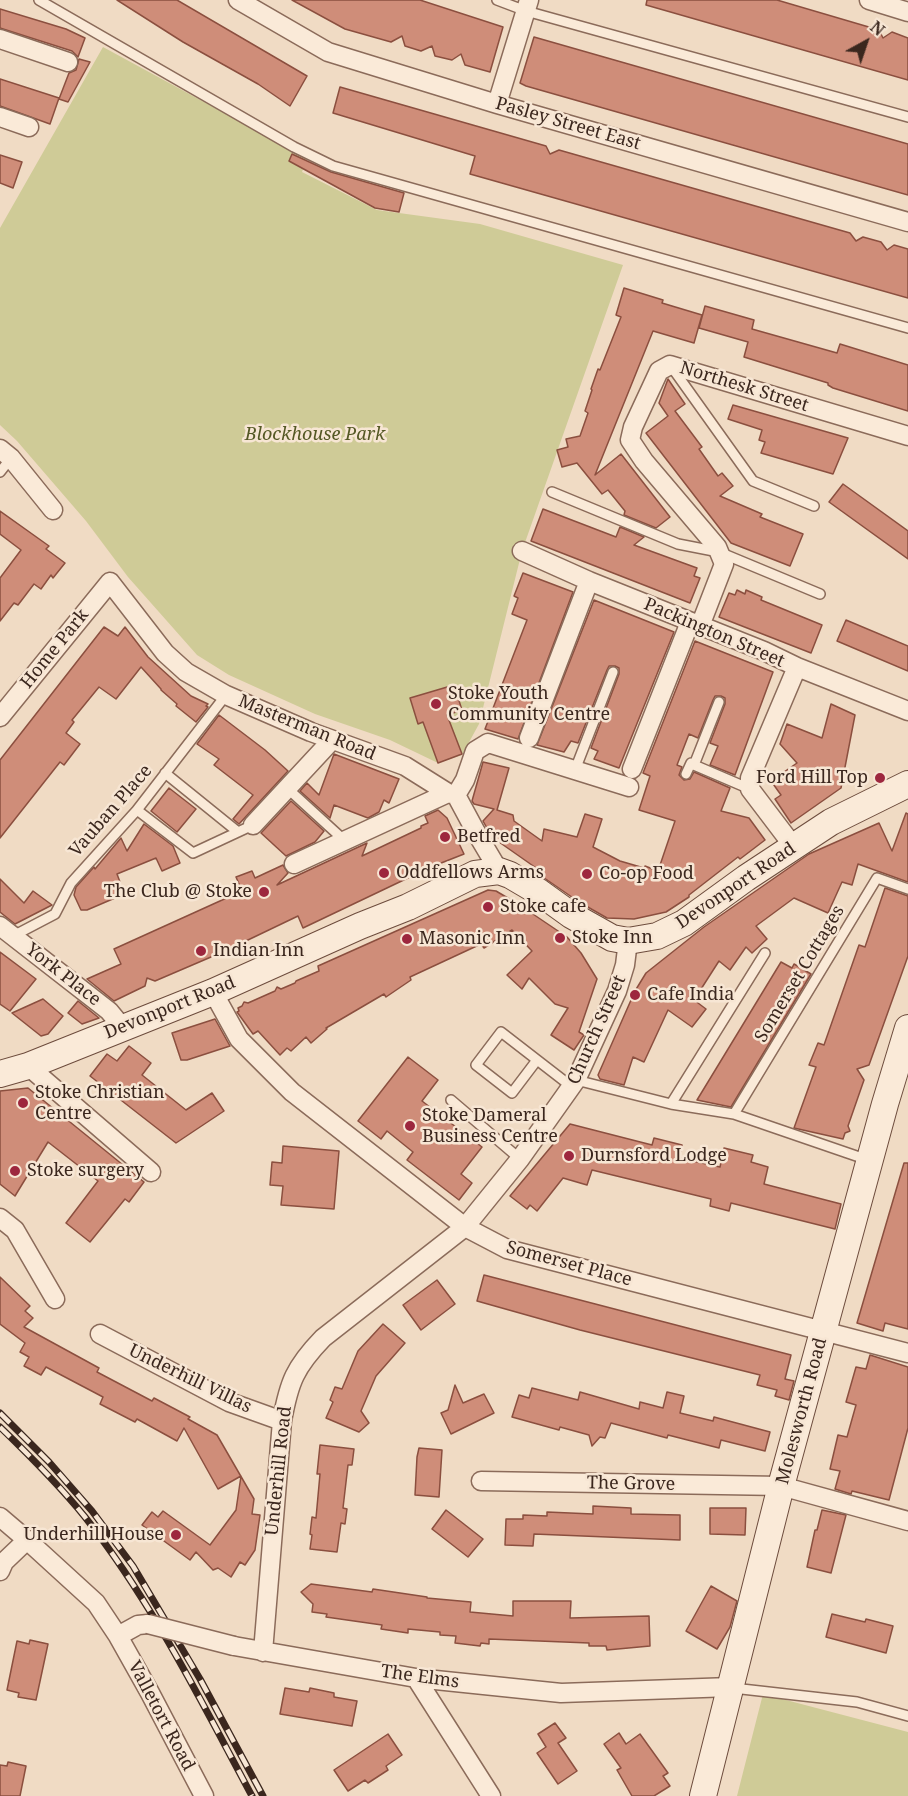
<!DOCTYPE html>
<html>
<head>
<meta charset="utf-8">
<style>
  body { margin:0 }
  #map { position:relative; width:908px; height:1796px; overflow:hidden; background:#f0dbc4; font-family:"Noto Serif",serif }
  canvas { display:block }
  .north { position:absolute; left:836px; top:12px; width:60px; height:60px; -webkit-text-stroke:4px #f7e6d4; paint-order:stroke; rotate:40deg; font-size:16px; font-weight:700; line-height:24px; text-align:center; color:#3b271e }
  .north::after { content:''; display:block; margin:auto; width:21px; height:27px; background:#3b271e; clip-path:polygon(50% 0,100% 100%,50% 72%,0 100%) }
</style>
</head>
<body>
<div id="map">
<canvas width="908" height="1796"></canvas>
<div class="north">N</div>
</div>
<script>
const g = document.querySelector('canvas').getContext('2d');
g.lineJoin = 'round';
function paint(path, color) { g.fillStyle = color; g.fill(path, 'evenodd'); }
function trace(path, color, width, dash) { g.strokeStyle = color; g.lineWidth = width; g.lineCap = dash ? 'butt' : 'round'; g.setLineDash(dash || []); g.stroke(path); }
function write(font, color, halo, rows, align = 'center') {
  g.font = font + ' "Noto Serif",serif'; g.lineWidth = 5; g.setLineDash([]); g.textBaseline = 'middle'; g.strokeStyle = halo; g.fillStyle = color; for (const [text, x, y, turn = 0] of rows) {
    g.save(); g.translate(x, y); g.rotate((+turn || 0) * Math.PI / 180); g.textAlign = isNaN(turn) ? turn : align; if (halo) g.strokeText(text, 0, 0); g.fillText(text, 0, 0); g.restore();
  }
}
paint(new Path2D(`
  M103 47 307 158 302 172 377 210 480 224 623 265 522 551 479 724 462 755 438 763 390 740 315 714 229 675 197 655 128 577 86 521 17 441 0 425V228Z
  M763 1694 908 1732V1796H737Z`), '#cfcb97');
const building = new Path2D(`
  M117 0H177L307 76 290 106 258 84 183 42Z
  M292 0H420L503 27 490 72 465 65 461 54 452 60 435 56 432 46 421 51 405 46 402 36 391 42 345 29Z
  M647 0H777L879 30 883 38 892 32 908 38V80L646 5Z
  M0 9 66 29 85 38 78 57 72 51 0 28Z
  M534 37 908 144V195L526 86 520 83Z
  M79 59 90 62 68 102 59 99 69 73 76 70Z
  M0 79 59 98 50 124 0 106Z
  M340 87 546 146 550 154 559 150 850 233 856 241 863 237 881 242 887 250 894 245 908 249V298L470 174 475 156 333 113Z
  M292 154 331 172 404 193 399 212 375 208 289 161Z
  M0 155 22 162 13 188 0 183Z
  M624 288 663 300 662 303 702 315 694 343 653 331 595 475 621 454 670 517 656 528 624 515 625 511 608 490 602 494 577 463 562 467 557 450 568 447 566 439 580 436 588 413 585 411 592 390 591 389 598 369 600 370 621 317 616 315Z
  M705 306 754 320 752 329 837 353 840 344 908 365V411L833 388 828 385V383L744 357 748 342 699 328Z
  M668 379 685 404 675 411 702 447 699 449 718 476 722 473 733 486 720 496 762 514 760 517 803 534 790 566 731 543 646 433 668 416 659 403Z
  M733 405 848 438 833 474 761 453 765 442 759 440 762 430 728 419Z
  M843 484 908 531V559L829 502Z
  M543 509 616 537 620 527 644 537 634 545 697 568 694 576 700 578 690 603 531 541Z
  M0 511 49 546 46 549 65 563 53 578 51 575 41 589 34 584 18 605 14 603 0 621V578L21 550 0 534Z
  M523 573 573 592 518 739 485 729 527 620 512 614 518 598 514 596Z
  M737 590 745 594 746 590 762 597 761 600 822 625 811 653 719 617 729 593 735 595Z
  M594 600 674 632 619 768 594 759 598 751 591 748 619 674V668L615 666H609L607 670 578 743 571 741 564 752 537 745Z
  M846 620 908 646V671L837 641Z
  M104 627 118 636 125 627 148 657 191 696 208 704 206 706 208 707 196 722 176 706 177 704 161 690V689L141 667 116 699 99 687 72 720 74 722 66 733 80 744 64 765 60 762 0 838V760Z
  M695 641 773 672 735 775 710 765 718 746 710 743 725 704V698L721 696H715L713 700 698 738 689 734 677 765 682 767 679 775 684 780 690 779 694 772 730 788 721 811 749 818 765 840 740 859 738 857 689 895V897L666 912 634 919 607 918 579 902 537 873 539 870 499 842 487 828 483 821 494 809 474 804 472 801 483 762 509 768 497 810 513 815 514 821 542 841 544 829 577 837 585 814 602 819 593 847 620 861 644 868 645 866 658 871 675 821 639 810 650 776 643 773Z
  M454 685 462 710 447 715 462 754 438 763 423 722 418 724 410 698Z
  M831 704 855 715 841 788 791 823 775 799 781 795 771 781 797 763 780 744 787 724 822 738Z
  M219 715 265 750 288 771 239 824 233 819 253 795 214 765 219 759 197 744Z
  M334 754 399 779 389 803 384 800 379 812 368 818 334 805 330 818 300 791 307 783 319 795Z
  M169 788 196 809 177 832 151 811Z
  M291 801 324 831 315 842 286 856 261 833Z
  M438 810 447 818 464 854 431 867 303 928 298 916 225 951 155 981 147 978 145 986 114 1001 87 979 121 964 114 949 242 891 236 877 252 871 255 878 283 865 288 873 277 885 367 843 362 856 421 828V826L428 823 425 816Z
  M906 813 908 814V882L858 864 852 885 842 882 828 913 794 898 756 926 767 939 752 953 746 947 730 970 719 961 694 1000 706 1009 692 1027 668 1010 644 1062 633 1057 624 1085 600 1079 598 1075 635 991 646 973 704 927 809 854 879 823 892 851Z
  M144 824 173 846 180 863 162 871 156 858 117 874 120 882 117 883 122 895 87 910H81L74 895 76 887 94 867 95 869 121 838 127 851Z
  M0 879 24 903 33 891 52 905 15 924 0 912Z
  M885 888 908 896V956L869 1065 857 1069 864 1080 848 1126 850 1131 845 1133 843 1139 794 1128 816 1067 809 1065 818 1043 824 1045 859 945 865 947Z
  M488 890 496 891 518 904 567 937 581 953 597 979 579 1032 584 1035 574 1050 551 1035 568 1008 555 1004 529 978 522 989 507 975 532 951 512 930 484 948 481 944 410 977 411 980 386 997 384 994 326 1028 327 1029 311 1043 306 1037 291 1051 287 1048 280 1055 258 1031 253 1034 237 1012 239 1011 238 1008 242 1006 244 1002 248 1003 275 991 277 987 281 989 295 983 296 981 319 971 318 966Z
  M0 952 36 979 10 1011 0 1004Z
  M781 962 792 968 794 964 811 974 731 1107 697 1100Z
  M43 999 63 1016 48 1034 41 1036 12 1013Z
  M78 1001 99 1018 82 1024 68 1013Z
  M215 1019 230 1046 187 1060H181L172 1033Z
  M129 1046 151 1063 142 1075 186 1110 212 1093 224 1111 176 1143 90 1076 107 1054 117 1061Z
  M408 1057 438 1080 422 1101 482 1147 461 1174 472 1183 459 1200 407 1160 413 1152 387 1131 381 1139 358 1121Z
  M28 1088 144 1182 129 1202 125 1199 90 1242 66 1223 98 1181 48 1142 15 1196 0 1184V1091Z
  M570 1124 652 1145 654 1138 682 1145 679 1158 720 1167 724 1148 753 1155 751 1162 768 1167 764 1184 841 1204 835 1229 731 1203 729 1211 710 1206 711 1199 592 1170 587 1185 563 1178 537 1211 530 1205 527 1209 510 1196Z
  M283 1146 339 1151 334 1209 281 1205 283 1186 270 1185 272 1162 282 1163Z
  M904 1163H908V1329L885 1323 883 1331 857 1323Z
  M484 1275 791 1355 785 1379 794 1381 789 1400 775 1396 777 1390 757 1385 760 1375 580 1330 477 1301Z
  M0 1277 30 1306 25 1311 33 1318 24 1327 99 1368 97 1372 152 1401 154 1398 190 1417 188 1419 217 1435 254 1499 252 1514 260 1515 255 1550 245 1565 240 1562 231 1577 218 1568 213 1570 196 1552 190 1560 142 1525 152 1512 158 1517 163 1511 210 1545 236 1510 241 1476 218 1489 184 1428 177 1441 137 1419 135 1422 100 1404 103 1397 46 1367 41 1375 24 1366 29 1357 20 1352 25 1343 0 1324Z
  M437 1280 455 1304 421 1330 403 1305Z
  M383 1324 405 1343 376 1376 361 1411 369 1423 359 1432 326 1418 333 1402 330 1400 335 1387 342 1389 358 1351Z
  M870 1355 908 1367V1428L889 1500 852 1491 851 1494 835 1489 840 1471 830 1469 838 1435 847 1437 856 1405 846 1402 856 1367 866 1369Z
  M455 1385 463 1403 484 1394 494 1413 451 1434 441 1413 448 1410Z
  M532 1388 578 1400 580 1392 639 1409 640 1402 663 1408 667 1392 684 1396 680 1413 713 1421 714 1417 770 1432 765 1451 721 1440 719 1448 668 1435 667 1438 611 1423 605 1438 600 1437 592 1446 589 1435 560 1427 559 1430 512 1417 519 1395 529 1398Z
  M320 1445 354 1449 352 1465H348L343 1508 347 1509 345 1524 341 1523 337 1552 310 1549 312 1535 310 1534 312 1517 316 1518 320 1474H317Z
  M419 1448 442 1450 439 1497 415 1495 417 1457Z
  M593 1506 631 1508V1514L680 1515V1540L534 1534 533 1546 505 1545 506 1519H523V1515L547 1516V1512L593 1514Z
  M710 1508H746L745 1535 710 1534Z
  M446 1510 483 1539 468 1557 432 1529Z
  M822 1510 846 1515 831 1573 807 1567 815 1530H817Z
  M311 1584 372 1592 373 1589 427 1597V1598L471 1602 470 1612 513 1616V1601H571L570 1618 649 1616 650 1646 607 1650 606 1646H589V1643L489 1639V1644L481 1643 480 1646 455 1643 456 1636 440 1635V1632L408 1629V1633L381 1629 382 1625 326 1617 327 1614 312 1612 313 1604 301 1592Z
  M711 1586 737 1601 730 1627 717 1649 686 1631Z
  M832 1614 865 1622 866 1619 893 1626 886 1653 826 1637Z
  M30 1640 48 1644 36 1700 18 1697 19 1693 7 1690 17 1641 29 1644Z
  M285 1688 309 1692 310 1688 334 1693V1697L357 1701 352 1726 280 1714Z
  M555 1723 566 1738 558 1743 577 1771 558 1784 537 1753 546 1747 538 1734Z
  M619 1733 626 1744 640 1734 668 1773 663 1776 670 1786 654 1796H632L617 1770 621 1768 604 1744Z
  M388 1734 402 1755 386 1766 388 1770 368 1783 365 1780 348 1791 334 1770Z
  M8 1762 26 1766 20 1796H0V1765L7 1766Z`);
paint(building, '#cf8d79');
trace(building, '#8b4f3f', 1.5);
const lane = new Path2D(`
  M39 0 294 147 333 166 908 328
  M497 0 526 11 908 117
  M673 369 753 481 814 506
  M0 472 11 458
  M552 492 678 544 719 552 820 594
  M719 702 694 765 750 789
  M575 770 613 672
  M165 773 238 832
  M686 774 691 763 694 765
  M287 788 345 841
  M137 810 193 853 253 825
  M13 936 55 914 71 883 137 810 226 695
  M537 1060 512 1093 476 1065 501 1032 572 1087
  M576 1080 671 1104 734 1114 868 1160
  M451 1100 520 1159
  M671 1104 765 953
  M734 1114 877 878 908 889
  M733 1688 857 1702 908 1716`);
const street = new Path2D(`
  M238 0 328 52 497 104 908 222
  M869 0 908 12
  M0 39 68 62
  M497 104 529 0
  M0 117 29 127
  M0 449 11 458 53 510
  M522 551 589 581 764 651 797 667 908 711
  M700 626 724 564 717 547 644 461 630 440 633 427 659 371 670 365 908 436
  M0 717 110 582 165 653 186 672 226 695 311 732 405 766 448 793 456 795 477 834 499 871
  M529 738 589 581
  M632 769 690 622
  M456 795 465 780 475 751 488 743 629 787
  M253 825 332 740
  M794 847 750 789V778L797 667
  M294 864 448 793
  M0 926 109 1011 123 1028
  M213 992 239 1039 292 1092 465 1227 507 1249 908 1353
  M28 1066 151 1172
  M0 1218 15 1230 55 1299
  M100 1334 229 1402 282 1421
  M481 1481 781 1486 908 1521
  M0 1517 27 1540 96 1603 118 1636 150 1693 204 1796
  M0 1571 4 1562 27 1540
  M118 1636 138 1625 148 1624
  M234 1646 416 1678 561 1693 731 1687
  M263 1652 282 1421C289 1382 295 1367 323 1338L465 1227 520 1159 576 1080 617 991 625 965 628 941
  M416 1678 491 1796`);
const secondary = new Path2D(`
  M0 1074 28 1066 213 992 360 926 408 907 475 874 499 871 510 875 539 892 571 915 612 938 628 941 657 936 684 923 746 878 831 822 908 784
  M703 1796 781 1486 885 1104 908 1028`);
trace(lane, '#8b6b5a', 12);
trace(street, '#8b6b5a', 21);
trace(secondary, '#6d4c3d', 28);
trace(lane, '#faead8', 9);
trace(street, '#faead8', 18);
trace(secondary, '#faead8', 26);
const rail = new Path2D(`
  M0 1413 49 1462 92 1511 133 1566 200 1679 263 1796
  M0 1427C30 1456 59 1485 85 1517 152 1602 201 1701 252 1796`);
trace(rail, '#3b271e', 7);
trace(rail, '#f7e6d4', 4.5, [14]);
const streetBridge = new Path2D(`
  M148 1624 234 1646`);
trace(streetBridge, '#8b6b5a', 21, []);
trace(streetBridge, '#faead8', 18);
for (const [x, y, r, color] of [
  [436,704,6,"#9d273e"],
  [880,778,6,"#9d273e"],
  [445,837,6,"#9d273e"],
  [384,873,6,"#9d273e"],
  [587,874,6,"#9d273e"],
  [264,892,6,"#9d273e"],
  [488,907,6,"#9d273e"],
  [560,938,6,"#9d273e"],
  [407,939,6,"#9d273e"],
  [201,951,6,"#9d273e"],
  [635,995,6,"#9d273e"],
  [23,1103,6,"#9d273e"],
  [410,1126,6,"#9d273e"],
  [569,1156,6,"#9d273e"],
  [15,1171,6,"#9d273e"],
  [176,1535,6,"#9d273e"]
]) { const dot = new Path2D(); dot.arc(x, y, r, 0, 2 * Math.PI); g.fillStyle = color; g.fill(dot); trace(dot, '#f7e6d4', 2); }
write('18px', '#3b271e', '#f7e6d4', [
  ["Pasley Street East",568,124,16],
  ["Northesk Street",744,387,17],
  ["Packington Street",714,633,23],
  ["Home Park",55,649,-51],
  ["Masterman Road",307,728,22],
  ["Vauban Place",111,811,-49],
  ["Devonport Road",736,886,-34],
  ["Somerset Cottages",800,974,-59],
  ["York Place",63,975,38],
  ["Devonport Road",170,1008,-22],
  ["Church Street",597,1030,-66],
  ["Somerset Place",569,1264,15],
  ["Underhill Villas",190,1379,26],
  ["Molesworth Road",802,1411,-75],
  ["Underhill Road",279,1471,-84],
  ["The Grove",631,1484,1],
  ["The Elms",420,1677,8],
  ["Valletort Road",161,1716,62]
]);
write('italic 18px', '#545824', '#f7e6d4', [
  ["Blockhouse Park",315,435]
]);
write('18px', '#3b271e', '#f7e6d4', [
  ["Stoke Youth",448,694],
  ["Community Centre",448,715],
  ["Ford Hill Top",868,778,"right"],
  ["Betfred",457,837],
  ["Oddfellows Arms",396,873],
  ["Co-op Food",599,874],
  ["The Club @ Stoke",252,892,"right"],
  ["Stoke cafe",500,907],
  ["Stoke Inn",572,938],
  ["Masonic Inn",419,939],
  ["Indian Inn",213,951],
  ["Cafe India",647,995],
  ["Stoke Christian",35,1093],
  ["Centre",35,1114],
  ["Stoke Dameral",422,1116],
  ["Business Centre",422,1137],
  ["Durnsford Lodge",581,1156],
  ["Stoke surgery",27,1171],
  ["Underhill House",164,1535,"right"]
], 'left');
</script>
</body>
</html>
